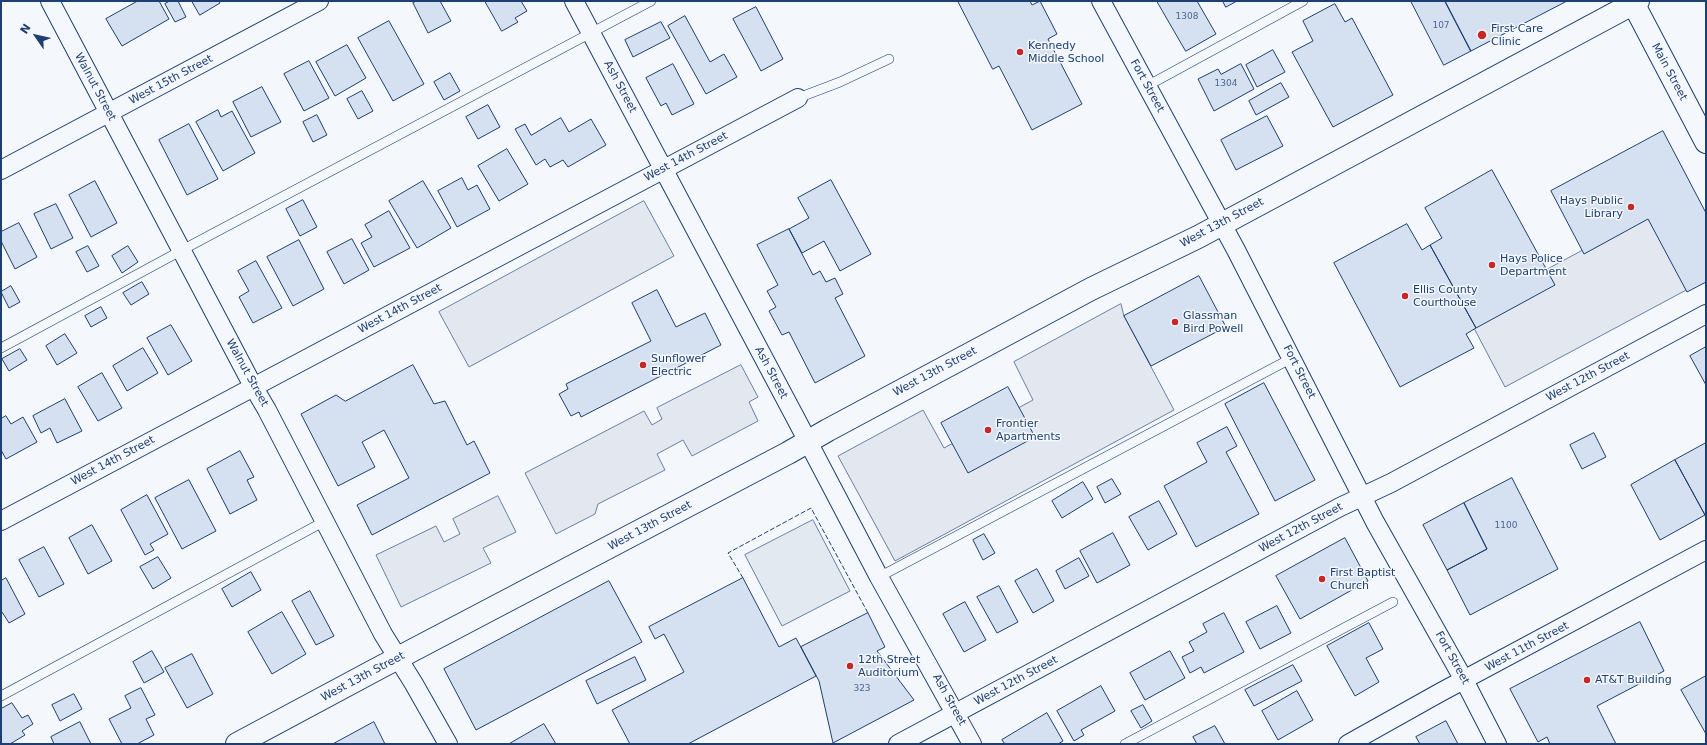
<!DOCTYPE html>
<html>
<head>
<meta charset="utf-8">
<style>
  body { margin:0 }
  #map { position:relative; width:1707px; height:745px; overflow:hidden; background:#f4f7fb; font-family:"DejaVu Sans",sans-serif }
  canvas { display:block }
  .frame { position:absolute; inset:0; border:2px solid #1d3f73; pointer-events:none }
  .north { position:absolute; left:16px; top:16px; width:40px; height:40px; -webkit-text-stroke:3px #f4f7fb; paint-order:stroke; rotate:304deg; font-size:11px; font-weight:700; line-height:16px; text-align:center; color:#1d3f73 }
  .north::after { content:''; display:block; margin:auto; width:14px; height:18px; background:#1d3f73; clip-path:polygon(50% 0,100% 100%,50% 72%,0 100%) }
</style>
</head>
<body>
<div id="map">
<canvas width="1707" height="745"></canvas>
<div class="frame"></div>
<div class="north">N</div>
</div>
<script>
const g = document.querySelector('canvas').getContext('2d');
g.lineJoin = 'round';
function paint(path, color) { g.fillStyle = color; g.fill(path, 'evenodd'); }
function trace(path, color, width, dash) { g.strokeStyle = color; g.lineWidth = width; g.lineCap = dash ? 'butt' : 'round'; g.setLineDash(dash || []); g.stroke(path); }
function write(font, color, halo, rows, align = 'center') {
  g.font = font + ' "DejaVu Sans",sans-serif'; g.lineWidth = 3; g.setLineDash([]); g.textBaseline = 'middle'; g.strokeStyle = halo; g.fillStyle = color; for (const [text, x, y, turn = 0] of rows) {
    g.save(); g.translate(x, y); g.rotate((+turn || 0) * Math.PI / 180); g.textAlign = isNaN(turn) ? turn : align; if (halo) g.strokeText(text, 0, 0); g.fillText(text, 0, 0); g.restore();
  }
}
const green = new Path2D(`
  M813 520 850 591 782 626 745 555Z`);
paint(green, '#e3e9f0');
trace(green, '#687fa3', 1);
const parking = new Path2D(`
  M644 201 674 256 469 367 439 312Z
  M1651 214 1690 288 1505 387 1466 313Z
  M1121 304 1124 316 1174 410 895 561 838 456 923 410 944 448 1033 400 1014 362Z
  M741 365 758 397 749 402 758 421 692 456 683 440 657 454 665 470 598 504 595 514 556 534 525 473 644 411 652 425 662 419 657 408Z
  M498 496 516 532 483 548 491 563 401 607 376 555 436 526 444 542 460 534 453 519Z`);
paint(parking, '#e3e8f0');
trace(parking, '#687fa3', 1);
const building = new Path2D(`
  M138 1H159L169 19 122 46 106 19Z
  M170 1H178L186 17 175 22 165 4Z
  M192 1H219L220 3 200 15Z
  M417 1H440L451 21 428 33 413 3Z
  M485 1H521L527 11 515 18 518 22 502 31Z
  M958 1H1030L1032 5 1040 1 1057 34 1048 39 1082 104 1032 130 999 66 993 69Z
  M1157 1H1197L1216 34 1186 51Z
  M1223 1H1237L1226 7Z
  M1411 1H1445L1471 51 1444 65Z
  M1445 1H1567L1471 51Z
  M1335 4 1345 22 1352 18 1393 95 1333 127 1292 52 1313 41 1303 21Z
  M756 7 783 59 761 71 733 19Z
  M685 16 710 62 724 54 737 77 706 94 668 26Z
  M389 21 424 84 393 101 358 38Z
  M661 22 670 38 633 57 625 40Z
  M347 45 366 78 335 96 316 62Z
  M1273 50 1285 72 1257 87 1246 65Z
  M309 61 329 98 304 111 284 74Z
  M673 64 694 104 672 115 666 103 661 106 646 78Z
  M1241 64 1254 89 1214 111 1198 79 1218 69 1221 74Z
  M450 73 460 91 444 100 434 82Z
  M1281 83 1289 97 1256 115 1249 101Z
  M262 87 281 122 251 137 233 102Z
  M362 91 373 111 358 119 347 99Z
  M488 105 500 127 478 139 466 117Z
  M218 110 221 117 232 111 255 153 223 171 196 122Z
  M317 115 327 135 313 142 303 122Z
  M1267 116 1283 146 1236 170 1221 140Z
  M561 118 569 132 591 119 606 145 568 167 563 160 550 167 545 159 536 165 515 129 525 124 531 135Z
  M189 124 218 179 187 195 159 140Z
  M1663 131 1706 213V282L1687 292 1648 219 1584 254 1551 191Z
  M507 149 528 184 499 201 478 166Z
  M1492 170 1555 285 1476 328 1430 245 1442 238 1425 208Z
  M462 178 468 190 477 185 490 209 457 227 438 191Z
  M831 180 871 254 840 271 824 241 802 253 789 229 809 218 798 198Z
  M95 181 117 223 91 237 69 195Z
  M423 181 451 228 417 248 389 201Z
  M303 200 317 227 300 236 286 209Z
  M56 204 73 238 51 249 34 214Z
  M389 211 410 248 374 267 361 243 372 237 365 225Z
  M19 223 37 257 15 269 1 241V232Z
  M1407 224 1422 250 1430 245 1476 328 1466 334 1474 348 1400 387 1334 263Z
  M789 229 813 275 820 271 826 282 835 278 843 294 835 298 865 356 815 383 789 332 782 335 769 311 776 307 767 291 778 285 757 245Z
  M352 239 369 270 344 284 327 252Z
  M299 240 324 289 293 306 267 257Z
  M88 246 99 266 87 272 76 252Z
  M128 246 138 262 122 273 112 256Z
  M256 261 282 308 253 323 239 297 249 291 238 271Z
  M1199 276 1226 327 1151 366 1124 316Z
  M142 282 149 294 131 305 123 293Z
  M11 286 20 302 9 308 1 292Z
  M657 290 676 327 705 313 721 345 581 417 579 412 571 416 559 394 568 389 566 384 651 341 632 303Z
  M101 307 107 318 91 327 85 316Z
  M171 325 192 361 168 375 147 338Z
  M65 334 77 353 57 365 46 346Z
  M1706 347V385L1690 356Z
  M143 348 158 373 127 391 113 366Z
  M20 349 27 360 9 371 2 359Z
  M413 365 434 404 445 401 467 445 474 441 490 473 372 535 357 505 409 478 384 430 362 442 375 467 338 486 301 414 336 395 345 401Z
  M102 373 122 408 98 421 78 387Z
  M1264 383 1315 480 1275 501 1225 404Z
  M1008 387 1035 437 968 473 941 423Z
  M65 399 82 431 57 443 50 428 41 433 33 416Z
  M6 416 11 424 23 417 37 442 6 459 1 450V419Z
  M1227 427 1237 446 1226 452 1259 514 1196 547 1164 486 1207 462 1197 443Z
  M1594 433 1606 457 1582 469 1570 445Z
  M1706 443V515H1705L1675 460Z
  M240 451 254 477 247 480 257 500 230 514 207 469Z
  M1675 460 1705 515 1660 540 1631 485Z
  M1512 478 1558 569 1470 615 1447 570 1487 549 1464 503Z
  M1112 479 1121 494 1105 503 1097 487Z
  M189 480 216 531 182 549 155 498Z
  M1083 482 1093 499 1062 518 1052 501Z
  M147 495 168 534 150 544 154 550 145 555 121 510Z
  M1159 501 1177 534 1148 550 1129 517Z
  M1464 503 1487 549 1447 570 1423 525Z
  M92 525 112 561 88 574 69 538Z
  M1113 533 1130 565 1097 583 1080 551Z
  M984 534 995 553 983 560 973 540Z
  M1345 538 1368 581 1300 619 1276 576Z
  M44 547 64 584 39 597 19 560Z
  M158 557 171 578 153 589 140 567Z
  M1079 558 1089 576 1065 589 1056 571Z
  M1037 569 1054 601 1033 613 1015 581Z
  M251 572 261 590 232 607 222 589Z
  M6 578 25 614 9 623 2 612 1 613V581Z
  M743 578 779 647 796 638 816 676 688 744H630L612 710 684 672 664 634 655 639 649 627Z
  M609 581 642 642 476 730 444 669Z
  M999 586 1018 622 997 633 977 597Z
  M310 591 334 636 316 645 292 601Z
  M965 602 986 640 964 652 943 614Z
  M1277 606 1291 633 1260 649 1246 622Z
  M282 612 306 654 272 674 248 632Z
  M868 613 885 647 877 651 914 700 833 743 819 681 801 647Z
  M1224 613 1244 652 1204 673 1201 667 1190 673 1182 657 1194 651 1189 642 1207 632 1203 624Z
  M1640 622 1664 671 1597 706 1616 744H1550L1547 737 1538 742 1510 689Z
  M1369 623 1383 649 1366 658 1379 682 1355 696 1327 646Z
  M152 651 164 672 144 683 133 662Z
  M1170 651 1185 678 1145 700 1130 673Z
  M192 654 213 694 187 708 165 668Z
  M635 657 646 680 597 704 586 681Z
  M1293 665 1302 681 1254 706 1245 690Z
  M1706 676V734L1681 690Z
  M1101 686 1115 711 1081 730 1084 735 1074 741 1057 711Z
  M141 688 155 715 146 719 154 735 137 744H122L109 719 131 708 125 696Z
  M1297 691 1313 720 1278 740 1262 711Z
  M74 694 82 709 60 721 52 705Z
  M12 703 22 718 28 715 33 724 22 731 25 735 10 744H1V709Z
  M1143 705 1152 721 1141 728 1131 711Z
  M1047 713 1063 741 1058 744H1005L1002 740Z
  M1446 721 1458 744H1420L1416 737Z
  M80 722 91 744H54L51 737Z
  M374 722 385 744H333Z
  M544 724 556 744H509Z
  M1215 726 1225 744H1197L1193 737Z`);
paint(building, '#d5e0f0');
trace(building, '#1d3f73', 1);
const lane = new Path2D(`
  M1147 86 1303 1
  M798 98 840 82 889 59
  M1 348 199 241 651 1
  M879 577 1292 358
  M1 696 325 521
  M1125 744 1393 602`);
const street = new Path2D(`
  M50 1 253 386 267 410 383 634 414 684 448 744
  M574 1 795 417 879 577 972 744
  M1101 1 1236 250 1375 522 1464 680 1497 744
  M1 170 319 1
  M1 521 798 98
  M898 744 1340 507 1391 483 1706 314
  M1348 744 1441 692 1706 550`);
const secondary = new Path2D(`
  M1632 1 1706 142
  M237 744 377 669 788 453 828 430 1091 289 1198 237 1638 1`);
trace(lane, '#1d3f73', 10);
trace(street, '#1d3f73', 20);
trace(secondary, '#1d3f73', 24);
trace(lane, '#f4f7fb', 9);
trace(street, '#f4f7fb', 18);
trace(secondary, '#f4f7fb', 22);
trace(new Path2D(`
  M743 578 728 553 811 508 868 613
  M1668 744H1669`), '#1d3f73', 1, [5, 2]);
for (const [x, y, r, color] of [
  [1482,35,5,"#c62828"],
  [1020,52,4,"#c62828"],
  [1631,207,4,"#c62828"],
  [1492,265,4,"#c62828"],
  [1405,296,4,"#c62828"],
  [1175,322,4,"#c62828"],
  [643,365,4,"#c62828"],
  [988,430,4,"#c62828"],
  [1322,579,4,"#c62828"],
  [850,666,4,"#c62828"],
  [1587,680,4,"#c62828"]
]) { const dot = new Path2D(); dot.arc(x, y, r, 0, 2 * Math.PI); g.fillStyle = color; g.fill(dot); trace(dot, '#f4f7fb', 1.5); }
write('9px', '#4b6792', null, [
  ["1308",1187,17],
  ["107",1441,26],
  ["1304",1226,84],
  ["1100",1506,526],
  ["323",862,689]
]);
write('11px', '#1d3f73', '#f4f7fb', [
  ["First Care",1491,29],
  ["Clinic",1491,42],
  ["Kennedy",1028,46],
  ["Middle School",1028,59],
  ["Hays Public",1623,201,"right"],
  ["Library",1623,214,"right"],
  ["Hays Police",1500,259],
  ["Department",1500,272],
  ["Ellis County",1413,290],
  ["Courthouse",1413,303],
  ["Glassman",1183,316],
  ["Bird Powell",1183,329],
  ["Sunflower",651,359],
  ["Electric",651,372],
  ["Frontier",996,424],
  ["Apartments",996,437],
  ["First Baptist",1330,573],
  ["Church",1330,586],
  ["12th Street",858,660],
  ["Auditorium",858,673],
  ["AT&T Building",1595,680]
], 'left');
write('11px', '#1d3f73', '#f4f7fb', [
  ["Main Street",1669,72,62],
  ["West 15th Street",171,80,-28],
  ["Fort Street",1147,86,61],
  ["Walnut Street",95,87,62],
  ["Ash Street",620,87,62],
  ["West 14th Street",686,157,-28],
  ["West 13th Street",1222,223,-28],
  ["West 14th Street",400,309,-28],
  ["West 13th Street",935,372,-28],
  ["Fort Street",1299,372,63],
  ["Walnut Street",247,373,61],
  ["Ash Street",771,373,62],
  ["West 12th Street",1588,377,-28],
  ["West 14th Street",113,461,-28],
  ["West 13th Street",650,526,-28],
  ["West 12th Street",1301,528,-28],
  ["West 11th Street",1527,647,-28],
  ["Fort Street",1452,658,61],
  ["West 13th Street",363,677,-28],
  ["West 12th Street",1016,681,-28],
  ["Ash Street",949,700,61]
]);
</script>
</body>
</html>
